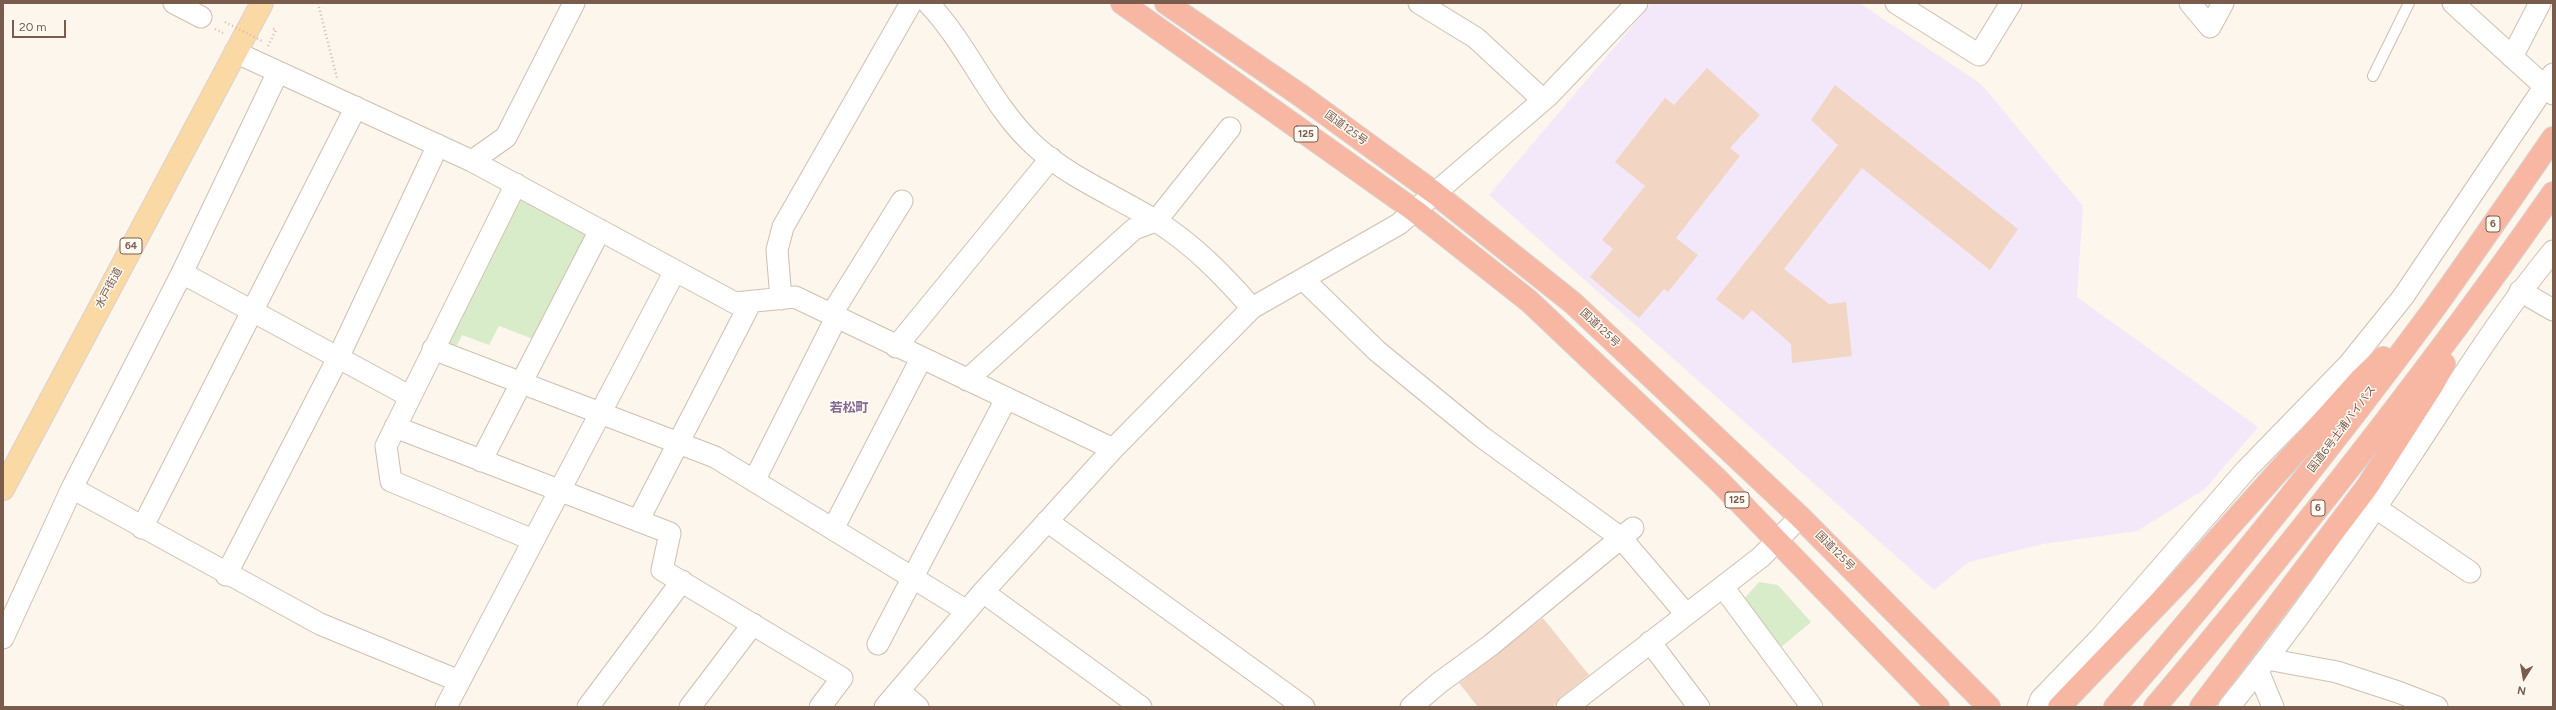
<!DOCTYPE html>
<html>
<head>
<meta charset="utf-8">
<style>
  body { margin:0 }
  #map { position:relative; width:2556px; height:710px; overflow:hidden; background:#fdf6ec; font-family:Figtree,sans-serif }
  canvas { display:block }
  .frame { position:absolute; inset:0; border:4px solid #7a5c4d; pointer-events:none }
  .north { position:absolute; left:2504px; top:658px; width:40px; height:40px; -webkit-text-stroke:3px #fffaf3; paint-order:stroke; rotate:191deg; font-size:11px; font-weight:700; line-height:16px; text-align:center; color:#7a5c4d }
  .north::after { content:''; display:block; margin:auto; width:14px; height:18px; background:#7a5c4d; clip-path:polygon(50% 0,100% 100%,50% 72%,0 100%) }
  .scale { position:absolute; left:12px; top:20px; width:54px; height:18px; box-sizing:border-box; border:2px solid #7a5c4d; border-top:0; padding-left:5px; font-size:12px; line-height:14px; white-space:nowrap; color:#7a5c4d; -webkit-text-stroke:3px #fffaf3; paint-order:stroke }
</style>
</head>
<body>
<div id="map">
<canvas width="2556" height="710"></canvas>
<div class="frame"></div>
<div class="north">N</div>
<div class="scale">20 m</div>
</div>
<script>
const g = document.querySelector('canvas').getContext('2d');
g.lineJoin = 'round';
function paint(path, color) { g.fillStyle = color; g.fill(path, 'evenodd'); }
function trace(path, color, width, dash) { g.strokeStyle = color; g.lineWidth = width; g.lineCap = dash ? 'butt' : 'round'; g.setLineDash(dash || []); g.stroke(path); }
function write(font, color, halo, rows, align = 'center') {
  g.font = font + ' Figtree,"Noto Sans JP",sans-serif'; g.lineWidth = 3; g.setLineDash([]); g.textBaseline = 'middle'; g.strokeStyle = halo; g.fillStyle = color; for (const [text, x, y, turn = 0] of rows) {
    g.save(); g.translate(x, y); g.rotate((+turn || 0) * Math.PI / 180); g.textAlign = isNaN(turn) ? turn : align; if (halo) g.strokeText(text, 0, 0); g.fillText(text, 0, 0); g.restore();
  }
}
paint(new Path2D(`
  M1652 3H1859L1981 84 2083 206 2077 297 2258 427 2205 489 2137 531 2043 544 1969 562 1934 590 1489 195Z`), '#f3e8fa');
paint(new Path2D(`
  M517 189 594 232 538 341 499 326 489 345 462 335 457 345 439 347Z
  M1759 582 1778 585 1811 622 1779 649 1742 601Z`), '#d8ecc9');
paint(new Path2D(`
  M1707 68 1760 115 1730 148 1740 156 1676 238 1698 255 1668 292 1664 289 1639 318 1590 277 1613 249 1602 240 1645 186 1615 162 1665 98 1674 105Z
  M1835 85 2018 229 1990 270 1862 168 1784 269 1829 304 1846 302 1852 356 1792 363 1791 344 1752 310 1743 320 1716 299 1838 145 1811 120Z
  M1543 618 1589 675 1560 698 1553 707H1478L1459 683Z`), '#f3d5c3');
const lane = new Path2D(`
  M2373 76 2409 3`);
const street = new Path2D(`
  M174 3 201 17
  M928 3C969 46 991 106 1035 146 1070 178 1116 196 1156 221 1193 244 1223 275 1252 308
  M1419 3 1476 38 1543 100
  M1896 3 1979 55 2011 3
  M2190 3 2210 27 2223 3
  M2453 3 2553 94
  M235 52 472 161 735 303 795 297 1113 449
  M2512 57 2540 3
  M472 161 506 137 574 3
  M516 184 386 446 391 481 533 540
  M182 273 409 396
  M1303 279 1377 351 1482 437 1621 538 1686 614
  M2520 291 2553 310
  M781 299 777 250 783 227 911 3
  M831 315 902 201
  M896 347 1051 158
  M433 349 715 457 967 611
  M967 380 1134 229 1156 221 1230 128
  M395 427 670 533 662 570 842 678 820 707
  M481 461 600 230
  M754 481 836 318
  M72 488 320 624 459 681
  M2376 508 2470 572
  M638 521 751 302
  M1047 521 1304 707
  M142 528 356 107
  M833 529 921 359
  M226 575 338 358 438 145
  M1723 587 1812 707
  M983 592 1141 707
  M3 638 72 488 182 273 278 72
  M1650 642 1699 707
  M878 644 1006 399
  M2267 659 2337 672 2398 692 2437 707
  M2258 671 2273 707
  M899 691 918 707
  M446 707 675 271
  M588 707 682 581
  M690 707 753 624
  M885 707 983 592 1113 449 1252 308 1399 224 1548 96 1637 3
  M1411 707 1439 683 1491 645 1633 528
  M1567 707 1761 557 1800 517
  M2038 707 2041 699 2101 637 2246 470 2349 364 2403 297 2553 74
  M2229 707C2295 625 2355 540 2413 452 2458 384 2501 314 2553 251`);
const primary = new Path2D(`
  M3 489 262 3`);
const highway = new Path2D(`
  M1122 3 1415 211 1529 301 1719 481 1938 707
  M1166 3 1300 95 1436 194 1573 303 1800 517 1989 707
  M2059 707 2184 577 2360 380 2383 358
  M2115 707C2226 579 2332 447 2433 310 2474 253 2513 196 2553 138
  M2155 707C2295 541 2429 371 2553 193
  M2201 707 2367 487 2433 384 2444 364`);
trace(lane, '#d1beb0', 12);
trace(street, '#d1beb0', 23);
trace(primary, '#dad1cd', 24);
trace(highway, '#dad1cd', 24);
trace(new Path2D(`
  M318 3 337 78
  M215 29 223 33
  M268 46 276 30 272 28`), '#d9b8a5', 2.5, [1, 3]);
trace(lane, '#fff', 10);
trace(street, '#fff', 21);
trace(primary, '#fbd9a5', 22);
trace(highway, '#f7b7a3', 22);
trace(new Path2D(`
  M225 22 264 42`), '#d9b8a5', 2.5, [1, 3]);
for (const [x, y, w] of [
  [1306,134,24],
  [2493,224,14],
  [131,246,22],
  [1737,500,24],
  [2318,508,14]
]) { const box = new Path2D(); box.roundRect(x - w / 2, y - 8, w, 16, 3); g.fillStyle = '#fffaf3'; g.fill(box); trace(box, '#7a5c4d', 1); }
write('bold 10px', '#7a5c4d', null, [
  ["125",1306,134],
  ["6",2493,224],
  ["64",131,246],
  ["125",1737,500],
  ["6",2318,508]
]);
write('11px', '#7a5c4d', '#fffaf3', [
  ["国道125号",1346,128,36],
  ["水戸街道",109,288,-62],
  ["国道125号",1600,328,43],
  ["国道6号土浦バイパス",2342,429,-53],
  ["国道125号",1835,551,45]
]);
write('bold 13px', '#846695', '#fffaf3', [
  ["若松町",849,408]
]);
</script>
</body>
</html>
